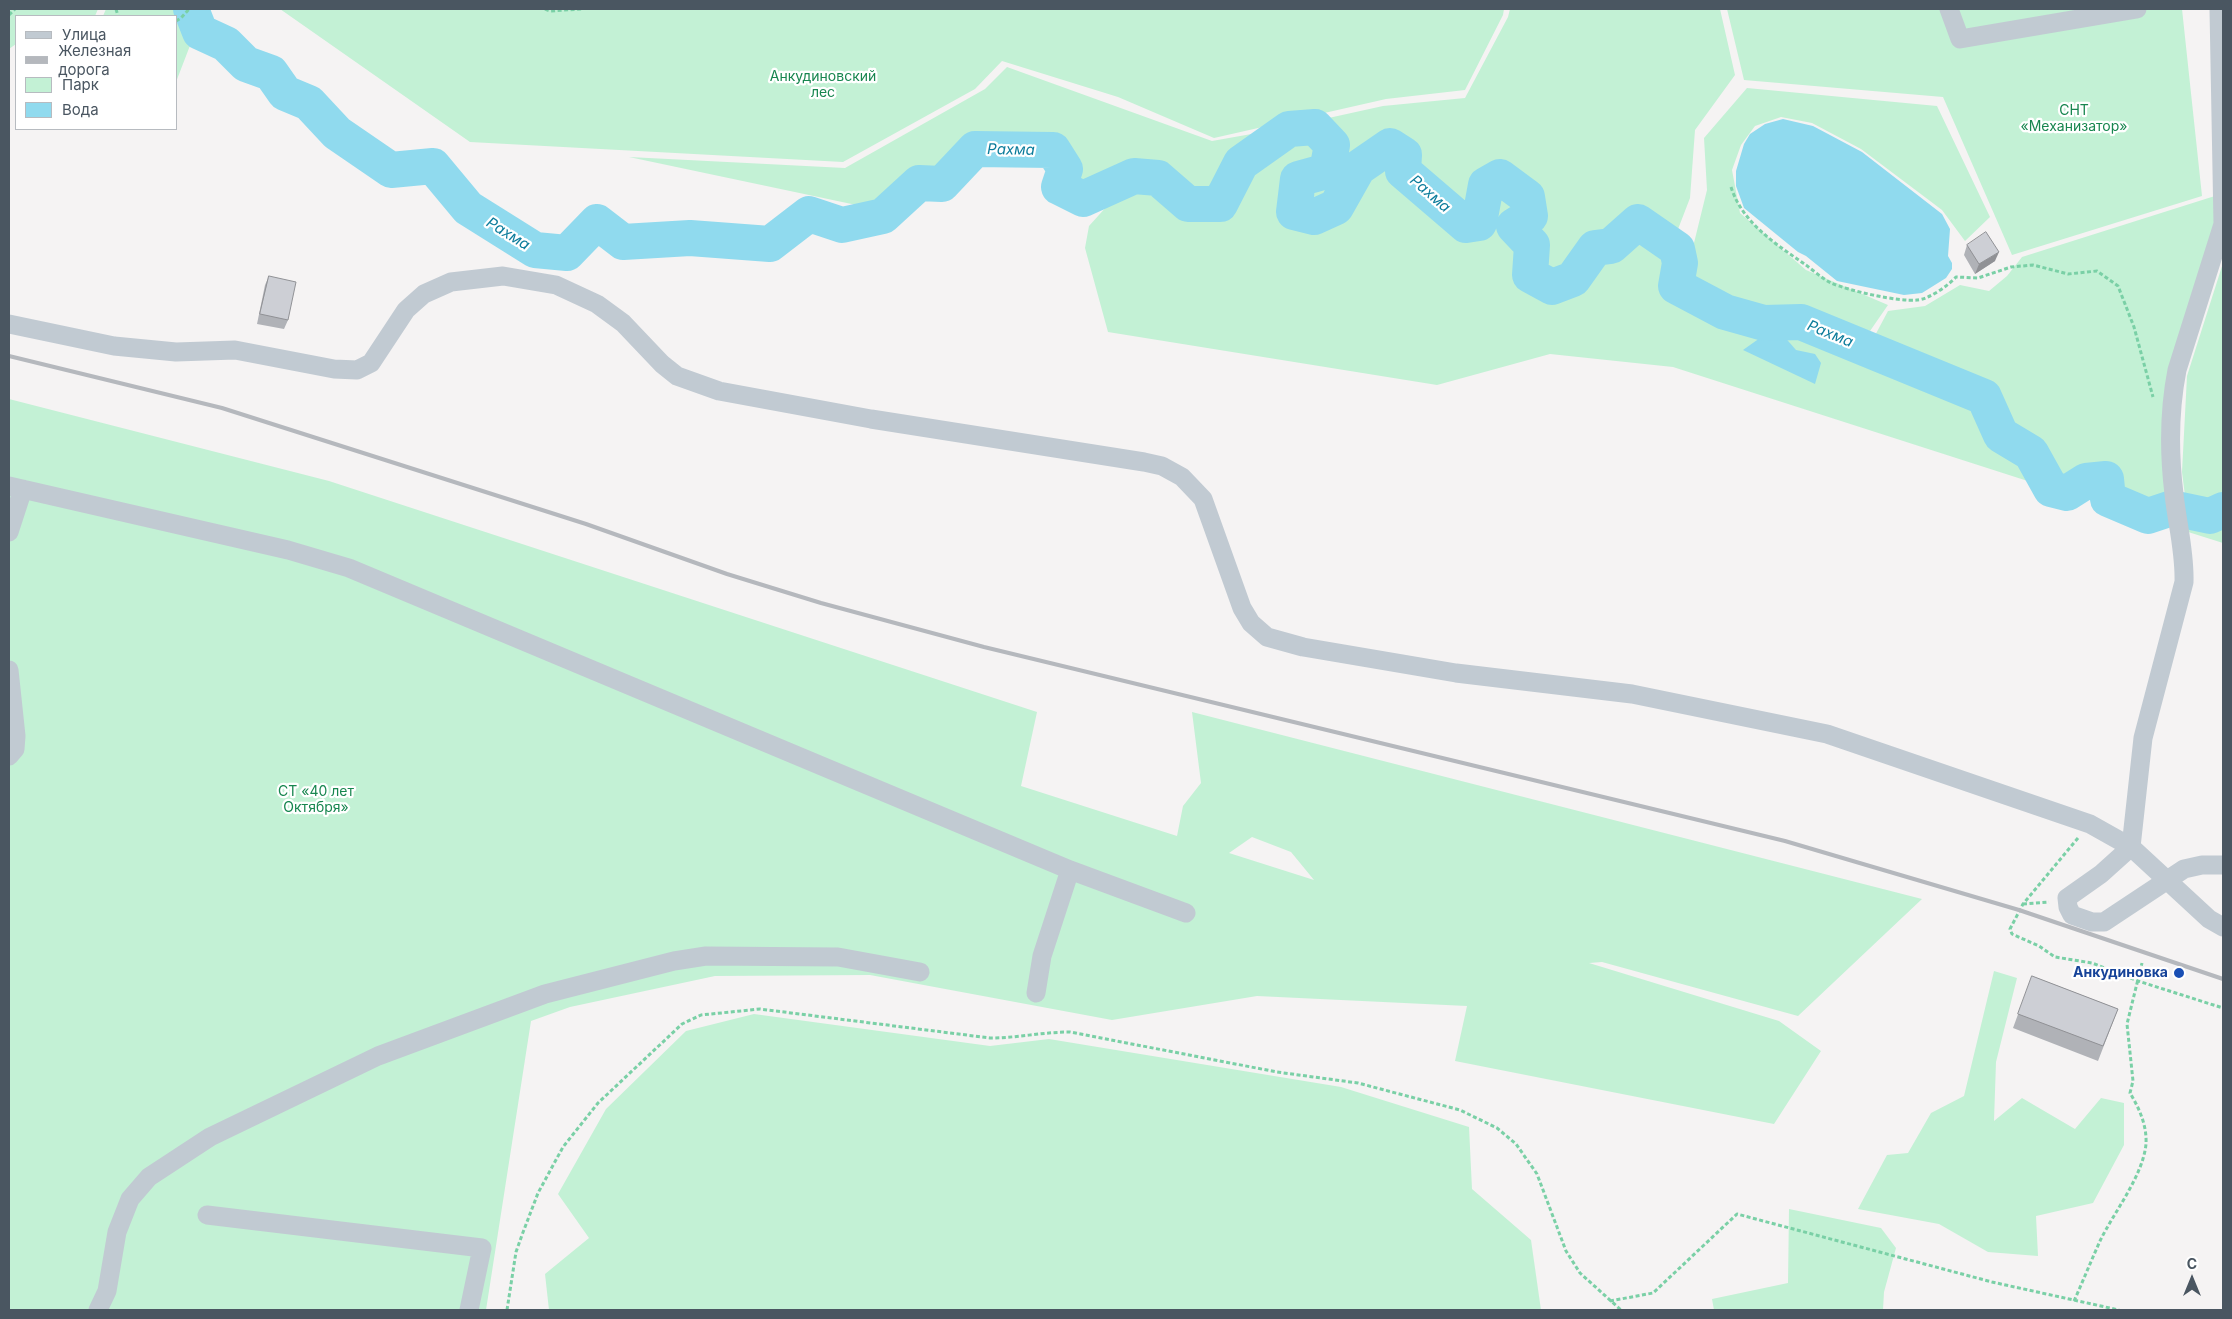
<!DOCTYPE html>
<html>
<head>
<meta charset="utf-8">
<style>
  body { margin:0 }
  #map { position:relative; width:2232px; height:1319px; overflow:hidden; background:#f5f3f3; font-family:Inter,sans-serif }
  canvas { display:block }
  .frame { position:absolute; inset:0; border:10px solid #4a5661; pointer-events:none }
  .legend { position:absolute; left:15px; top:15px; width:162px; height:115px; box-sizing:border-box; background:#fff; border:1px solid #b7bbc0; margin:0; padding:6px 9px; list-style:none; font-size:15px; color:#4a5661 }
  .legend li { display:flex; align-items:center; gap:10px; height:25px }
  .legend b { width:25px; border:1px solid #b7bbc0 }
  .north { position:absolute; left:2167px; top:1254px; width:50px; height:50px; -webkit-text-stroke:4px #fff; paint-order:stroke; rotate:0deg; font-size:14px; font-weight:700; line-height:20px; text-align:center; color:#4a5661 }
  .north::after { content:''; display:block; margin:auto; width:18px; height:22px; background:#4a5661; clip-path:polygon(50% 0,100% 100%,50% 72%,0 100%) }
</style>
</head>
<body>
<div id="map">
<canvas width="2232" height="1319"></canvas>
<div class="frame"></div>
<ul class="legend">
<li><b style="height:6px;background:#c1cad2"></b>Улица</li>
<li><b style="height:6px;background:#b5b8bd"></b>Железная дорога</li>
<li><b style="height:14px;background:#c3f1d5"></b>Парк</li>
<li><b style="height:14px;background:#90daee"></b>Вода</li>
</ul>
<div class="north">С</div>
</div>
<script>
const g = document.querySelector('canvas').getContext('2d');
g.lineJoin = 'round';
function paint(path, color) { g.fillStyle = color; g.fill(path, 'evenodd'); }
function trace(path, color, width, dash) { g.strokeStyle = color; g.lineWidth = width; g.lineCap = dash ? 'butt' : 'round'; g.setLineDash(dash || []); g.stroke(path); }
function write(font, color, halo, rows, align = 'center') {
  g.font = font + ' Inter,sans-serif'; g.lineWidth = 4.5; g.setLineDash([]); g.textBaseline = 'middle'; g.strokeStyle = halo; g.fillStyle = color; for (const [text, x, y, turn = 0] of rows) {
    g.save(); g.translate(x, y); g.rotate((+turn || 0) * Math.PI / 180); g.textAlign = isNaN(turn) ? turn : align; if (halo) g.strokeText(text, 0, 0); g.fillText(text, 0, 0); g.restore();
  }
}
paint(new Path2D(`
  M9 9H98L95 16H16V44L9 49Z
  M106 9H184L191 43 176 82V16H103Z
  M280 9H1504L1503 15 1465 90 1386 99 1214 138 1118 97 1002 61 975 89 843 162 470 142Z
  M1510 9H1720L1735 75 1695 130 1690 198 1675 237 1635 217 1607 237 1588 245 1560 276 1540 267 1539 244 1527 232 1541 217 1534 196 1502 168 1485 175 1467 214 1412 168V153L1394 138 1361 154 1331 194 1313 201 1308 188 1338 172 1341 139 1324 119 1383 106 1465 98 1508 17Z
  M1727 9H2182L2202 196 2012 255 1943 97 1744 80Z
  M1007 67 1212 141 1274 130 1228 165 1212 196H1190L1159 170 1128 168 1085 189 1067 184 1071 167 1058 143 971 142 939 176 915 177 880 210 629 157 845 168 985 89Z
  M1747 88 1937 106 1990 217 1965 241 1942 210 1861 149 1812 123 1781 117 1755 126 1741 145 1732 170 1740 213 1806 270 1888 305 1870 331 1777 310 1734 304 1690 280 1693 247 1707 190 1704 138Z
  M1298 138 1318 149 1314 165 1289 174 1287 218 1316 225 1340 216 1367 172 1391 162 1393 173 1462 231 1485 228 1500 190 1518 213 1506 228 1521 249 1524 277 1544 291 1566 293 1600 254 1617 252 1640 232 1670 257 1669 291 1759 327 1800 332 1978 404 1992 437 2026 457 2037 484 1673 367 1550 354 1437 385 1108 332 1085 248 1089 226 1126 185 1155 187 1186 215 1227 213 1251 165Z
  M2218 195 2219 225 2169 389 2170 501 2147 508 2116 494 2110 476 2086 474 2066 484 2053 478 2034 448 2003 430 1987 392 1871 343 1888 311 1925 306 1960 285 1989 291 2007 276 2022 257Z
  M2223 263V503L2210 508 2186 504 2182 472 2187 376Z
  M9 399 329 481 1037 712 1021 786 1177 836 1183 806 1201 783 1192 712 1922 899 1798 1016 1602 962 1589 963 1779 1021 1821 1051 1774 1124 1455 1061 1467 1006 1257 996 1112 1020 870 975 715 976 570 1007 531 1021 486 1310H9ZM1252 837 1291 852 1314 880 1229 853Z
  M2223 516V543L2185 531 2182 518 2208 521Z
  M1994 971 2017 978 1996 1062 1994 1121 2022 1098 2075 1129 2101 1098 2124 1103V1145L2093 1203 2036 1216 2038 1256 1988 1252 1939 1224 1858 1209 1887 1155 1908 1153 1931 1113 1964 1096Z
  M754 1014 990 1046 1049 1039 1341 1087 1469 1127 1472 1189 1531 1240 1541 1310H549L545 1274 589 1238 558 1194 606 1109 686 1031Z
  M1789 1209 1881 1228 1896 1248 1884 1292 1883 1310H1714L1712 1299 1788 1283Z`), '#c3f1d5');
paint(new Path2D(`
  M1783 119 1813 126 1862 152 1942 214 1950 229 1948 256 1952 263V269L1946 278 1922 293 1904 295 1837 281 1806 256 1798 252 1744 208 1736 186V171L1744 144 1750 134 1765 124Z
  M1767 333 1782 334 1796 350 1815 354 1821 363 1815 384 1743 350Z`), '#90daee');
trace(new Path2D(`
  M191 9 200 32 226 44 246 64 271 73 285 93 309 103 337 133 391 170 433 166 468 208 535 250 567 253 597 222 623 242 690 238 770 244 809 214 842 225 883 216 919 183 942 184 975 149 1053 150 1065 169 1059 187 1083 199 1134 176 1158 178 1188 204H1220L1241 163 1289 129 1315 127 1332 145 1327 171 1298 179 1294 212 1314 217 1336 207 1358 168 1390 146 1404 155 1403 171 1466 225 1479 223 1486 185 1500 177 1527 197 1530 216 1514 226 1532 245 1530 275 1552 287 1573 279 1595 248 1611 246 1638 222 1677 249 1680 263 1676 286 1725 312 1764 323 1801 322 1984 397 2001 435 2031 453 2051 489 2067 493 2086 481 2106 479 2108 499 2148 516 2172 508 2210 516 2223 510`), '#90daee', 36);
trace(new Path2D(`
  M116 9 118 16
  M545 9 550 11 582 9
  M9 15 15 9
  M176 21 181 18 189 9
  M1731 187C1742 222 1774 243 1803 263 1812 269 1821 278 1831 283 1850 291 1898 302 1917 300 1928 300 1949 285 1956 277L1978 278 2011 267 2033 265 2068 274 2097 271 2118 286 2134 327 2153 397
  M2078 838 2023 904 2010 929 2012 934 2039 946 2055 957 2092 963 2138 981 2223 1008
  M2023 904 2049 902
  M1610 1301 1653 1293 1737 1214 1992 1282 2119 1310
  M2074 1301C2083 1281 2091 1261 2100 1241 2114 1212 2143 1176 2146 1144 2147 1125 2139 1108 2130 1093L2133 1081 2127 1024 2142 963
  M507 1310 516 1252 522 1235 538 1193 563 1147 598 1103 682 1024 701 1015 760 1009 990 1038C1017 1038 1043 1032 1070 1032L1277 1072 1358 1083 1460 1110 1497 1128 1516 1144 1537 1174 1566 1251 1580 1273 1621 1310`), '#7ad0a6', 3, [4, 2.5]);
trace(new Path2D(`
  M1949 9 1960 39 2137 9
  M2219 9 2223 224 2177 370C2169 411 2169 453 2174 494 2177 523 2185 552 2184 582L2143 738 2131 847 2101 874 2067 898 2068 907 2072 915 2092 922H2104L2184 869 2202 865H2223
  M9 324 114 346 176 352 235 350 334 369 357 370 371 363 406 310 424 294 451 282 503 276 556 285 597 304 623 323 662 364 677 376 719 391 871 419 1144 462 1162 466 1182 477 1203 499 1242 608 1251 623 1267 637 1303 647 1456 673 1632 694 1827 734 2090 824 2131 847 2209 919 2223 927
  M9 486 288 550 349 568 1070 870 1186 913
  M9 532 23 489
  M9 670 16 736 15 749 9 756
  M1036 993 1042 956 1070 870
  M207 1215 482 1248 469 1310
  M98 1310 107 1291 117 1232 130 1199 149 1177 210 1137 378 1056 545 994 674 961 706 956 838 957 920 972`), '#c1cad2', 19);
trace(new Path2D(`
  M9 356 222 408 586 524 727 574 821 603 984 647 1785 841 2019 910 2223 979`), '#b5b8bd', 4);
paint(new Path2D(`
  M1967 245 1995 261 1975 274 1964 255Z
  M269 276 288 320 284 329 257 324 265 285Z
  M2032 976 2118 1009 2098 1061 2013 1028Z`), '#b0b2b7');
paint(new Path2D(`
  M1999 252 1995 261 1975 274 1979 264Z`), '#909195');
const building = new Path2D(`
  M1986 232 1999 252 1979 264 1967 245Z
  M269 276 296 282 288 320 260 314Z
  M2032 976 2118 1009 2103 1046 2018 1014Z`);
paint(building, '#cdcfd5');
trace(building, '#909195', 1);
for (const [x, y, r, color] of [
  [2179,973,6,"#1a4fb4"]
]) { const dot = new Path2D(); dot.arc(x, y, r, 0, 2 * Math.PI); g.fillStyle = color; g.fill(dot); trace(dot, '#fff', 2); }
write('14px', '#17864f', '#fff', [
  ["Анкудиновский",823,77],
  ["лес",823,93],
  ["СНТ",2074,111],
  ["«Механизатор»",2074,127],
  ["СТ «40 лет",316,792],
  ["Октября»",316,808]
]);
write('bold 14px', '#164399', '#fff', [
  ["Анкудиновка",2168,973]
], 'right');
write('italic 15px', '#0c7c9b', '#fff', [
  ["Рахма",1011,150,1],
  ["Рахма",1430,194,41],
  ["Рахма",508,234,32],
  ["Рахма",1830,334,22]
]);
</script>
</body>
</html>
